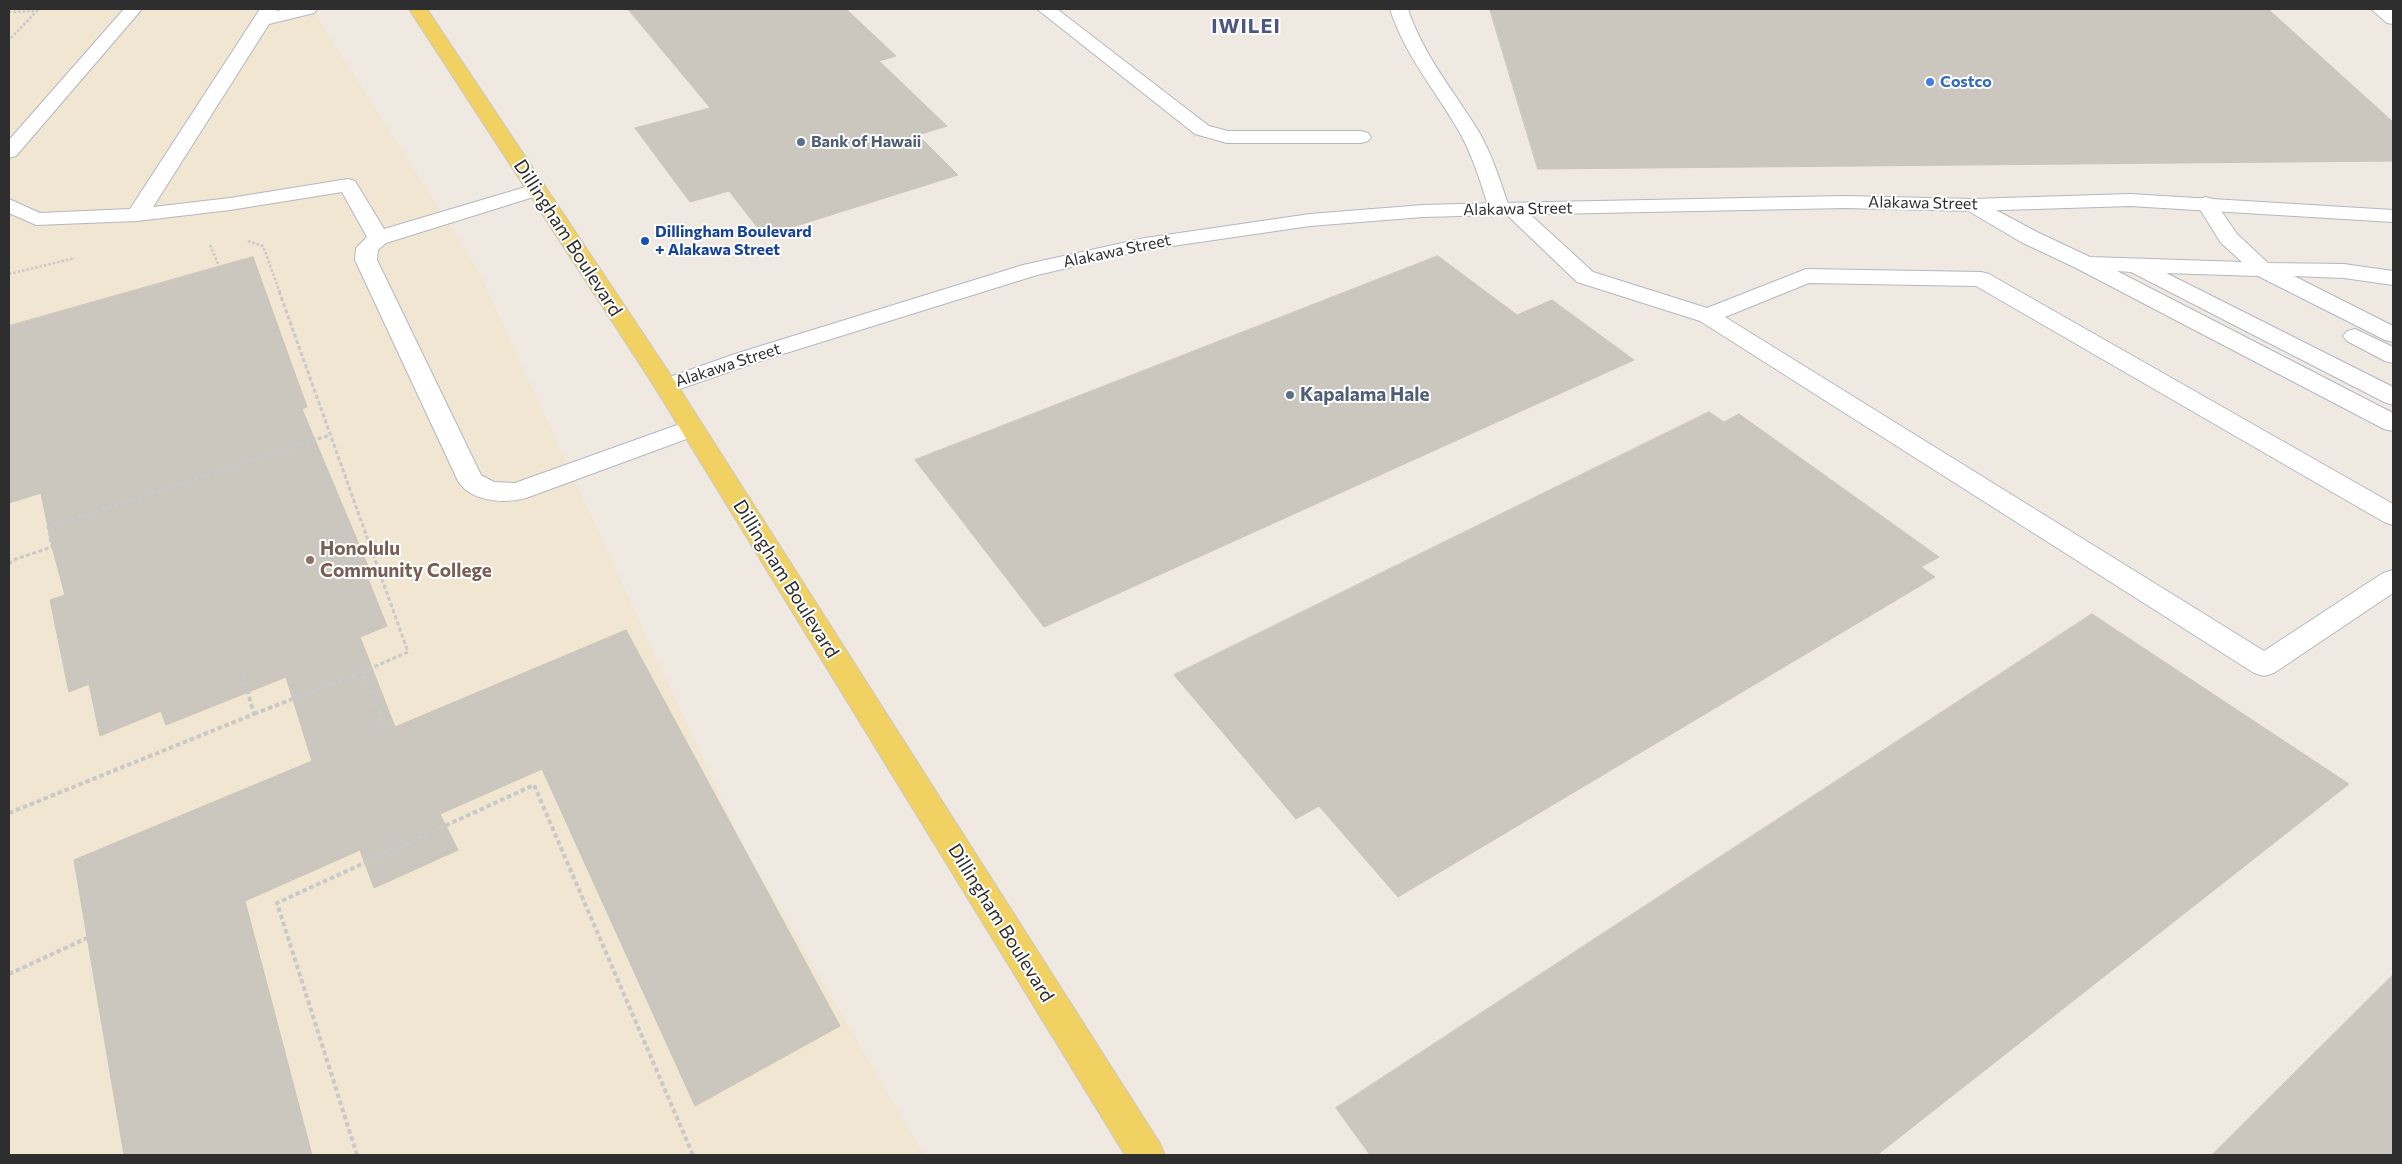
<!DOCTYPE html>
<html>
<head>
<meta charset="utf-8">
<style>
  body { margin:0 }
  #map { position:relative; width:2402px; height:1164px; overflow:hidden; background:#efe9e1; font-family:Commissioner,sans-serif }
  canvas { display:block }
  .frame { position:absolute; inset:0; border:10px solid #2e2e2e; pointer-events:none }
</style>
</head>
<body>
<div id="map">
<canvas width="2402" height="1164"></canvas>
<div class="frame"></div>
</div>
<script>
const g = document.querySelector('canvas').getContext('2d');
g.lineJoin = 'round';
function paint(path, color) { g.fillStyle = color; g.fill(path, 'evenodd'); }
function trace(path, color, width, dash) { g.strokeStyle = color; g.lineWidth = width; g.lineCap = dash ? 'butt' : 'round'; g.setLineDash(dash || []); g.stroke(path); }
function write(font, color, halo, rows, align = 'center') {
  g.font = font + ' Commissioner,sans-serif'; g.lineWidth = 4; g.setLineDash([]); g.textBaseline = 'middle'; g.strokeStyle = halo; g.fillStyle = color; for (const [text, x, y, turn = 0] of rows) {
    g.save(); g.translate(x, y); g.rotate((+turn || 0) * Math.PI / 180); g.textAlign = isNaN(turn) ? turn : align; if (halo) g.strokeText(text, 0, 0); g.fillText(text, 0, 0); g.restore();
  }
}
paint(new Path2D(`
  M9 9H312L478 270 745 850 924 1155H9Z`), '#f0e6d1');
const building = new Path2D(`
  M628 9H846L896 56 879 61 947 126 918 135 958 175 764 236 729 191 690 202 635 128 710 108Z
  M1490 9H2268L2393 122V161L1538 169Z
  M1438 256 1517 315 1552 300 1634 360 1044 627 915 460Z
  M253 257 307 407 302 409 373 578 368 579 387 626 360 637 395 727 626 630 840 1026 695 1106 542 769 440 814 458 850 374 888 360 850 245 901 312 1155H124L74 860 312 761 286 677 166 725 161 711 100 736 89 684 69 692 50 600 65 595 52 547 41 493 9 503V326Z
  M1709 412 1724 422 1739 414 1939 557 1921 567 1935 577 1398 897 1319 806 1296 819 1174 675Z
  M2092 614 2349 784 1877 1155H1370L1336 1108Z
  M2393 975V1155H2212Z`);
paint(building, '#cbc7bf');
trace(building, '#cbc5ba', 1);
const lane = new Path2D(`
  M124 9H142L16 156 9 158V140Z
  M260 9H278L276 11 287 9H317L314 13 269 24 153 207 230 198 348 179 355 181 384 229 529 186 536 184 543 186 546 190 543 194 386 243 378 250 377 260 481 475 494 482 515 483 691 420 700 422 703 428 700 434 526 498C505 504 471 502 458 481L355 260 356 248 367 237 342 192 230 210 137 221 36 225 9 213V199L40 213 130 209Z
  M1037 9H1057L1209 126 1228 131H1361L1368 133 1371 137 1368 141 1361 143H1227L1195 134Z
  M1390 9H1408C1423 55 1454 91 1479 132 1492 155 1500 180 1508 204L1520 205 1593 272 1707 308 1806 269 1981 272 1989 274 2393 504V525L2384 522 1976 286 1809 283 1725 317 2264 651 2383 573 2393 570V593L2274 673 2264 676 2254 673 1700 321 1577 282 1506 214 1499 215 1492 213 1489 209C1481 183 1473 157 1460 133 1436 91 1405 56 1390 9Z
  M2371 9H2391L2393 11V24L2387 23Z
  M2206 197 2213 199 2237 234 2268 263 2344 264 2393 271V285L2344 278 2294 276 2393 326V342L2385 340 2258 276 2166 273 2393 387V405L2384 402 2131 272 2117 271 2393 413V431L2384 429 2074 267 2021 242 1965 209 1962 205 1965 201 1972 199 1979 201 2037 232 2090 257 2242 262 2221 243 2196 203 2199 199Z
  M2355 329 2393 347V363L2385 361 2347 341 2343 336 2347 331Z`);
const secondary = new Path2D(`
  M2130 194 2393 210V222L2130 206 1972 211 1845 208 1499 215 1423 217 1310 226 1145 250 1037 275 754 363 674 391 666 394 658 391 654 386 658 381 738 353 1023 265 1145 238 1310 214 1423 205 1499 203 1845 196 1972 199Z`);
const primary = new Path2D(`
  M409 9H427L678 386 1159 1142 1165 1155H1125L654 386Z`);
trace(lane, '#b4b7c1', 2);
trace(secondary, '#b4b7c1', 2);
trace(primary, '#c9c9c9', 2);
trace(new Path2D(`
  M9 12 37 11 9 40
  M248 241 263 246 280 293
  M210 245 219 266
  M9 274 75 258`), '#c9c9c9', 2.5, [2.5, 2]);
trace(new Path2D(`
  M279 291 408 652 362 672
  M9 564 13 560 52 547 48 527 330 435`), '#c9c9c9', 3, [4, 2.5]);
trace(new Path2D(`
  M362 672 365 671
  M254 714 362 672 387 730
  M9 813 254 714 243 675
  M9 974 87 938
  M357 1155 277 903 534 785 693 1155`), '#c9c9c9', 4, [4.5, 3]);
paint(lane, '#fff');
paint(secondary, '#fff');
paint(primary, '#f2d163');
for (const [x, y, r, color] of [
  [1930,82,5,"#3f7fe0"],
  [801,142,5,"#5c6f8a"],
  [645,241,5,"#1a4fb4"],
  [1290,395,5,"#5c6f8a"],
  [310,560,5,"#8d6e63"]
]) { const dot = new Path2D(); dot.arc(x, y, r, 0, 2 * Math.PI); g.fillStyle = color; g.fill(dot); trace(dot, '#fff', 2); }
write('bold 16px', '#366cbe', '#fff', [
  ["Costco",1940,82]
], 'left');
write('bold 16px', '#4e5e75', '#fff', [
  ["Bank of Hawaii",811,142]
], 'left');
write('16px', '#2e2e2e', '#fff', [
  ["Alakawa Street",1923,203,1],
  ["Alakawa Street",1518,209,-1],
  ["Alakawa Street",1117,251,-12],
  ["Alakawa Street",728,365,-18]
]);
write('bold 16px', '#164399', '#fff', [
  ["Dillingham Boulevard",655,232],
  ["+ Alakawa Street",655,250]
], 'left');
write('19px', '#2e2e2e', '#fff', [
  ["Dillingham Boulevard",568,238,57],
  ["Dillingham Boulevard",786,579,58],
  ["Dillingham Boulevard",1001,923,58]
]);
write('bold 19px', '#4e5e75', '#fff', [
  ["Kapalama Hale",1300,395]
], 'left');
write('bold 19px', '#785e54', '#fff', [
  ["Honolulu",320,549],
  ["Community College",320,571]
], 'left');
g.letterSpacing = '1px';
write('bold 20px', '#4d5680', '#fff', [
  ["IWILEI",1246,26]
]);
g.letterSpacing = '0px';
</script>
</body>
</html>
